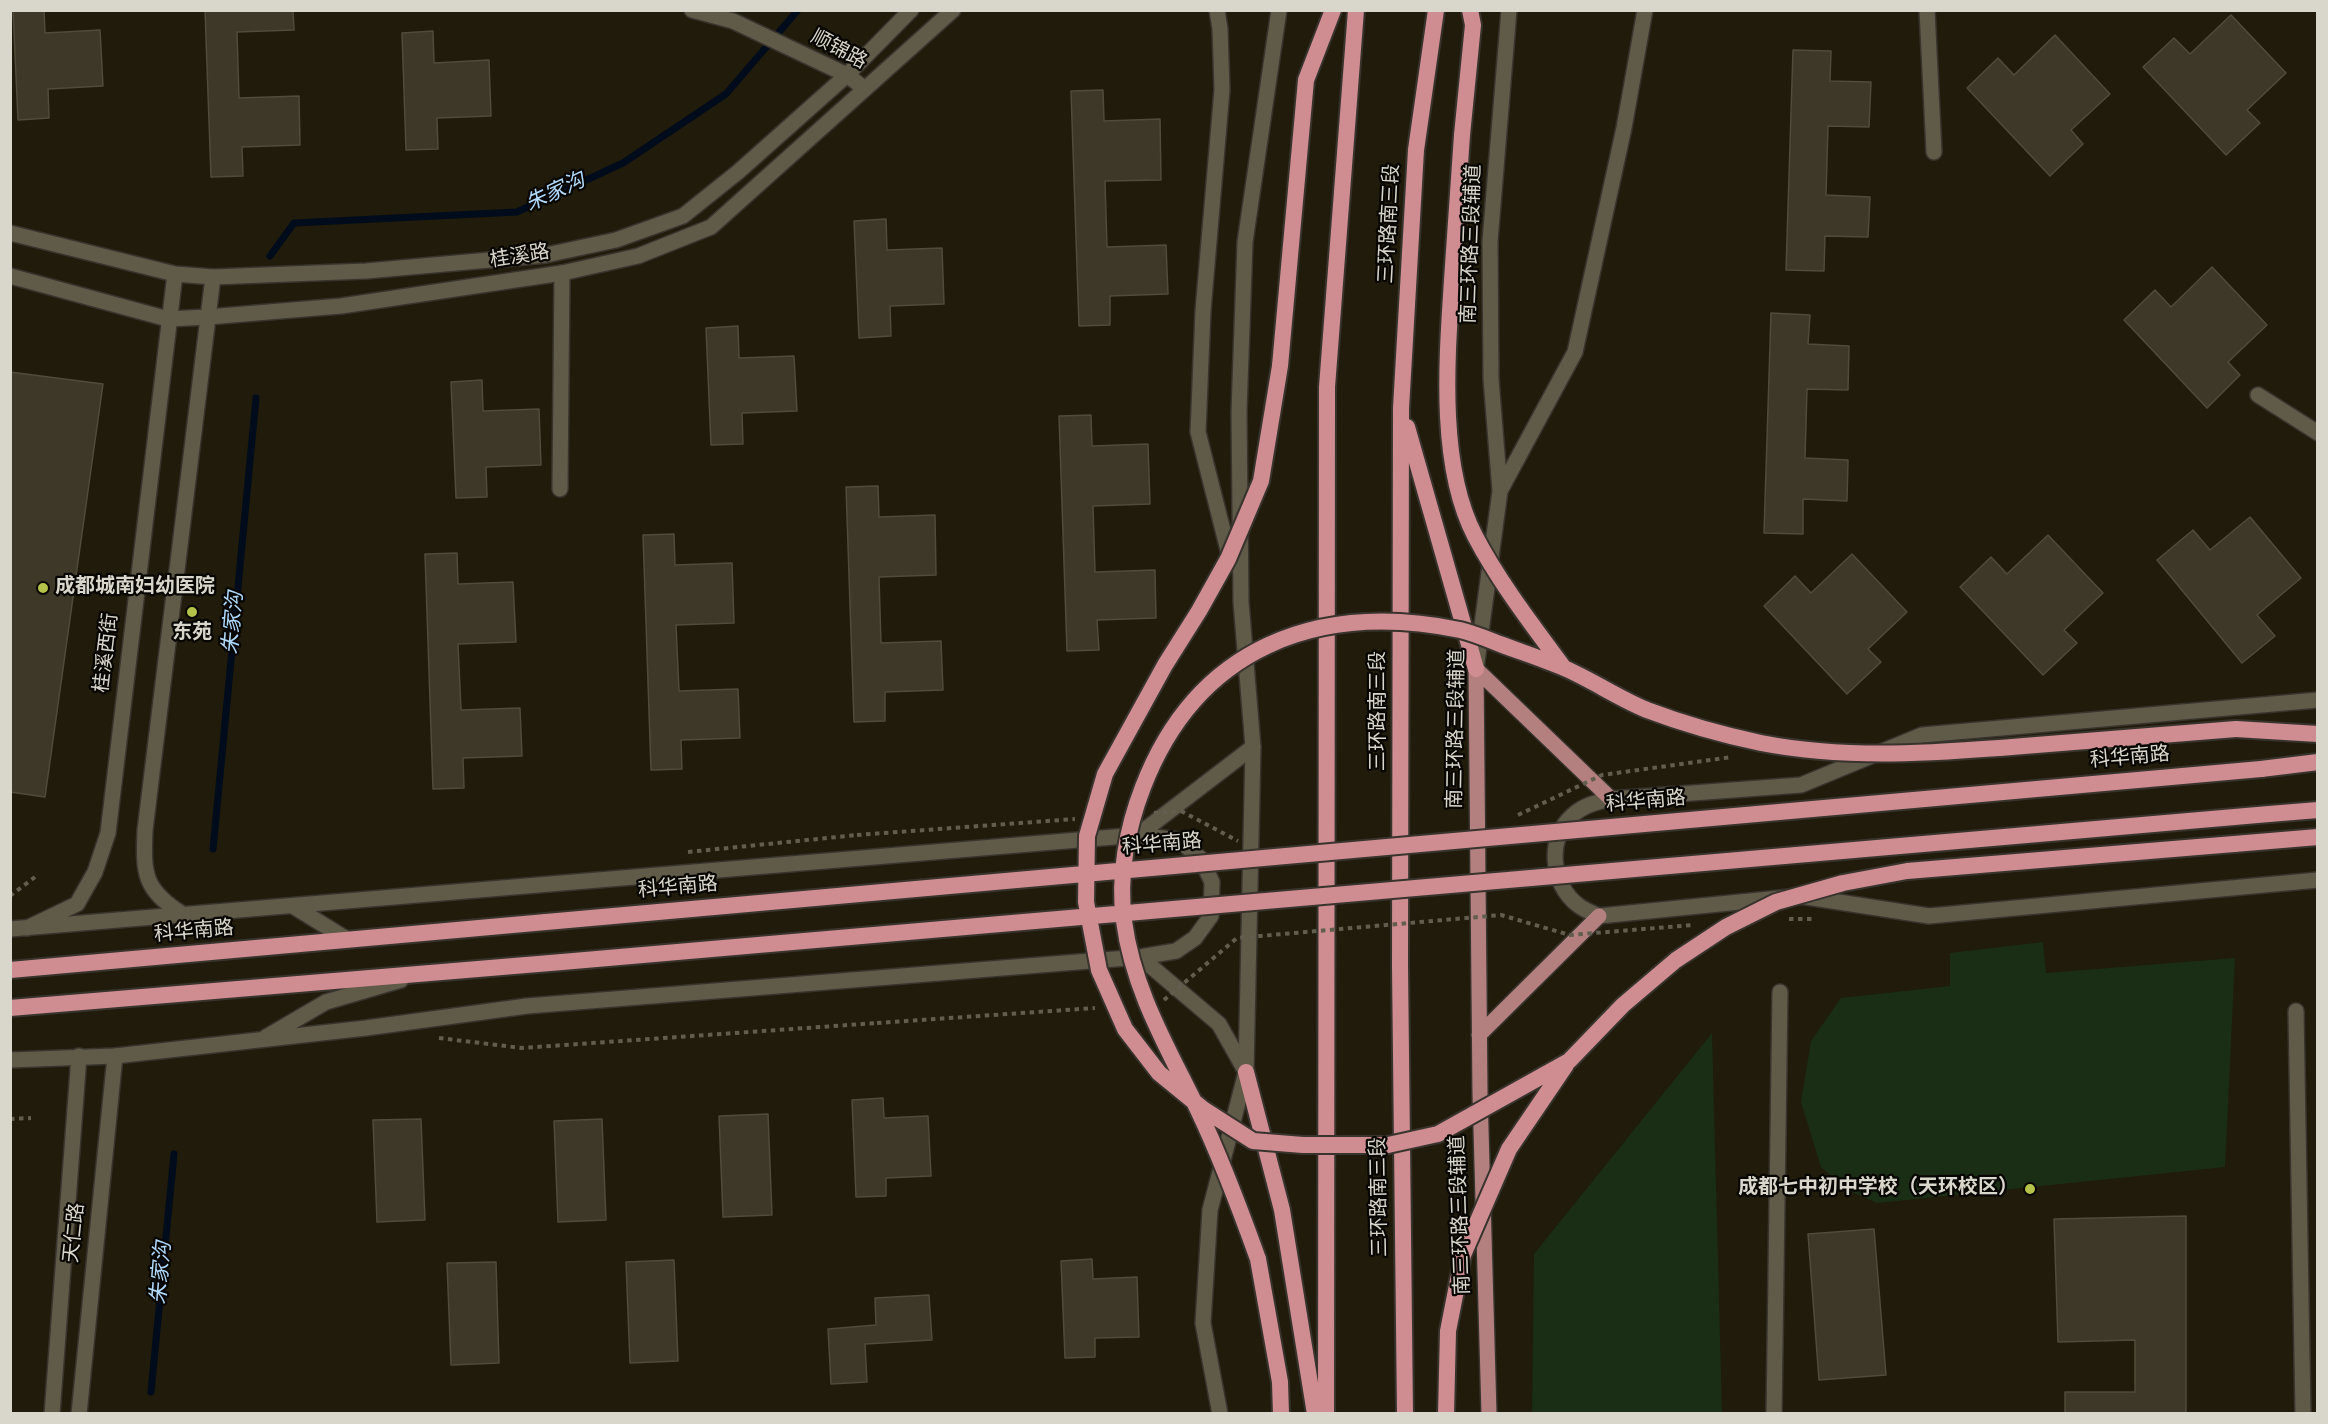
<!DOCTYPE html>
<html>
<head>
<meta charset="utf-8">
<style>
  body { margin:0 }
  #map { position:relative; width:2328px; height:1424px; overflow:hidden; background:#201b0b; font-family:Overpass,sans-serif }
  canvas { display:block }
  .frame { position:absolute; inset:0; border:12px solid #d9d6cc; pointer-events:none }
</style>
</head>
<body>
<div id="map">
<canvas width="2328" height="1424"></canvas>
<div class="frame"></div>
</div>
<script>
const g = document.querySelector('canvas').getContext('2d');
g.lineJoin = 'round';
function paint(path, color) { g.fillStyle = color; g.fill(path, 'evenodd'); }
function trace(path, color, width, dash) { g.strokeStyle = color; g.lineWidth = width; g.lineCap = dash ? 'butt' : 'round'; g.setLineDash(dash || []); g.stroke(path); }
function write(font, color, halo, rows, align = 'center') {
  g.font = font + ' Overpass,"Noto Sans SC",sans-serif'; g.lineWidth = 4.5; g.setLineDash([]); g.textBaseline = 'middle'; g.strokeStyle = halo; g.fillStyle = color; for (const [text, x, y, turn = 0] of rows) {
    g.save(); g.translate(x, y); g.rotate((+turn || 0) * Math.PI / 180); g.textAlign = isNaN(turn) ? turn : align; if (halo) g.strokeText(text, 0, 0); g.fillText(text, 0, 0); g.restore();
  }
}
paint(new Path2D(`
  M2043 942 2046 973 2235 958 2225 1167 1877 1203 1847 1190 1821 1167 1801 1102 1811 1041 1841 998 1950 986V953Z
  M1712 1033 1722 1413H1532L1534 1254Z`), '#1a2e15');
trace(new Path2D(`
  M270 256 294 223 517 212 623 163 726 94 798 10
  M213 849 256 398
  M151 1392 174 1154`), '#000b1b', 7);
const building = new Path2D(`
  M13 10H44L45 33 100 30 103 86 48 89 49 118 18 120Z
  M205 10H293L294 30 237 32 239 98 299 96 300 145 242 147 243 176 211 177Z
  M2231 15 2286 73 2247 110 2260 123 2226 155 2143 67 2174 38 2190 54Z
  M433 31 434 63 489 60 491 116 437 118 438 149 406 150 402 33Z
  M2055 35 2110 94 2071 130 2083 144 2050 176 1967 88 1998 58 2014 75Z
  M1793 50 1831 51 1830 81 1871 82 1869 127 1828 126 1826 195 1870 197 1868 237 1825 236 1824 271 1786 270Z
  M1103 90 1104 121 1160 119 1161 180 1105 181 1107 247 1166 245 1168 294 1110 296V325L1079 326 1071 91Z
  M886 219 887 250 942 248 944 304 890 306 891 336 859 338 854 221Z
  M2212 267 2267 325 2228 362 2240 375 2207 408 2124 320 2155 290 2171 307Z
  M1771 313 1810 315 1808 344 1849 346 1848 390 1807 389 1805 458 1848 460 1847 501 1803 499V534L1764 533Z
  M738 326 739 358 794 356 797 411 742 413 743 444 711 445 706 328Z
  M10 372 103 384 45 797 10 792Z
  M482 380 483 411 539 409 541 465 486 467 487 497 456 498 451 382Z
  M1091 415 1092 446 1148 444 1150 504 1093 506 1095 572 1155 570 1156 618 1097 620 1099 650 1067 651 1059 416Z
  M878 486 879 517 935 515 936 575 879 577 881 643 941 641 943 690 885 692V721L854 722 846 487Z
  M2250 517 2301 578 2257 615 2275 636 2242 663 2157 560 2193 530 2210 550Z
  M674 534 675 565 732 563 734 623 676 625 679 691 738 689 740 738 681 740 682 769 651 770 643 535Z
  M2048 535 2103 593 2064 630 2077 643 2043 675 1960 587 1991 557 2007 574Z
  M457 553 458 584 513 582 516 642 458 644 461 710 520 708 522 756 463 758 464 788 433 789 425 554Z
  M1852 554 1907 612 1868 649 1881 662 1847 694 1764 606 1795 576 1811 593Z
  M883 1098 884 1118 928 1116 931 1176 886 1178V1196L856 1197 852 1100Z
  M768 1114 772 1215 723 1217 719 1116Z
  M421 1119 425 1220 377 1222 373 1120Z
  M602 1119 606 1220 558 1222 554 1121Z
  M2186 1216V1413H2065V1392H2135V1340L2058 1342 2054 1219Z
  M1874 1229 1886 1375 1819 1380 1808 1234Z
  M1092 1259 1093 1279 1137 1277 1139 1337 1095 1338V1357L1065 1358 1061 1261Z
  M674 1260 678 1361 630 1363 626 1262Z
  M496 1262 499 1363 451 1365 447 1263Z
  M929 1295 932 1340 865 1344 867 1382 831 1384 828 1329 876 1325 875 1298Z`);
paint(building, '#3d3828');
trace(building, '#514b3a', 1.5);
const minor = new Path2D(`
  M692 10 733 21 847 75 865 89
  M1927 10 1934 152
  M2258 395 2318 433
  M560 489 562 273
  M2296 1011 2303 1414
  M1774 1414 1780 992`);
const tertiary = new Path2D(`
  M213 277 366 271 546 255 616 240 683 216 738 172 847 75 911 10
  M208 317 341 306 562 273 638 256 711 227 953 10
  M1138 835 1179 840 1201 859 1212 882 1211 916 1195 938 1176 951 1140 957
  M293 906 348 940
  M10 929 1138 835 1253 747
  M266 1037 326 1002 401 980
  M10 1060 115 1056 366 1028 527 1006 1140 957 1219 1024 1246 1072`);
const secondary = new Path2D(`
  M1217 10 1220 29 1222 90 1203 311 1198 432 1231 562
  M10 233 175 274 213 277 145 830C143 875 144 890 184 915
  M10 276 168 319 208 317
  M1500 491 1575 352 1624 128 1645 10
  M1476 669 1500 491 1491 379 1490 241 1509 10
  M2318 700 1922 735 1801 785 1611 799C1597 802 1584 805 1573 815 1546 838 1551 885 1578 905 1584 910 1592 913 1599 916L1800 896 1929 916 2318 880
  M27 928 77 904 95 872 108 833 175 274
  M52 1414 79 1056
  M79 1414 115 1056
  M1220 1414 1203 1323 1210 1210 1246 1072 1253 747 1241 602 1239 412 1245 242 1279 10`);
const primary = new Path2D(`
  M1476 669 1480 1093 1489 1414
  M1476 669 1611 799
  M1479 1035 1599 916`);
const trunk = new Path2D(`
  M1462 135 1473 25 1470 10
  M1280 366 1306 80 1333 10
  M1407 427 1476 669
  M2236 729 2318 734
  M2261 769 2318 762
  M2269 814 2318 810
  M2234 844 2318 837
  M10 970 546 922
  M10 1008 562 962
  M1246 1072 1282 1210 1315 1414
  M1258 1259 1280 1382 1281 1414
  M1326 1414 1327 387 1356 10
  M1405 1414 1400 965 1401 408 1416 150 1436 10`);
trace(minor, '#38342d', 18);
trace(tertiary, '#38342d', 18);
trace(secondary, '#38342d', 18);
trace(primary, '#38342d', 18);
trace(trunk, '#38342d', 20);
trace(new Path2D(`
  M688 852 857 835
  M10 896 35 877
  M1789 919H1815
  M439 1038 522 1048 877 1023
  M10 1119 31 1118`), '#615d4f', 4, [4.5, 4.5]);
trace(minor, '#605a49', 15);
trace(tertiary, '#605a49', 15);
trace(secondary, '#605a49', 15);
trace(primary, '#b3807f', 15);
trace(trunk, '#cf8d91', 16);
const trunkBridge = new Path2D(`
  M1462 135C1459 184 1455 232 1452 280 1447 358 1438 465 1475 536 1499 582 1533 626 1564 668
  M1280 366 1261 481 1228 559 1199 611 1165 665 1105 774 1087 836 1086 902 1099 970 1125 1029 1159 1073 1203 1109 1253 1141 1303 1145H1388L1438 1134 1569 1061 1623 1005 1676 960 1726 927 1776 902 1843 883 1907 871 2234 844
  M546 922 2261 769
  M562 962 2269 814
  M1258 1259C1240 1209 1221 1158 1198 1110 1168 1048 1133 990 1124 921 1118 876 1127 828 1143 787 1197 647 1318 601 1460 630 1473 633 1487 639 1500 644 1521 652 1543 659 1564 668 1592 680 1618 698 1647 710 1684 724 1723 735 1761 743 1848 760 1937 753 2024 746 2095 740 2165 735 2236 729
  M1446 1414 1448 1331 1463 1255 1509 1149 1566 1065`);
trace(trunkBridge, '#38342d', 20, []);
trace(new Path2D(`
  M1154 813 1181 811 1238 841
  M1518 815 1602 775 1732 757
  M857 835 1075 819
  M1164 1000 1237 938 1501 915 1570 935 1693 925
  M877 1023 1095 1008`), '#615d4f', 4, [4.5, 4.5]);
trace(trunkBridge, '#cf8d91', 16);
for (const [x, y, r, color] of [
  [43,588,6,"#b5c24a"],
  [192,612,6,"#b5c24a"],
  [2030,1189,6,"#b5c24a"]
]) { const dot = new Path2D(); dot.arc(x, y, r, 0, 2 * Math.PI); g.fillStyle = color; g.fill(dot); trace(dot, '#080602', 2); }
write('20px', '#d9d6cc', '#080602', [
  ["顺锦路",838,51,28],
  ["三环路南三段",1391,224,-87],
  ["南三环路三段辅道",1473,244,-88],
  ["桂溪路",520,258,-9],
  ["桂溪西街",108,653,-83],
  ["三环路南三段",1380,711,-90],
  ["南三环路三段辅道",1458,729,-89],
  ["科华南路",2130,759,-5],
  ["科华南路",1646,803,-5],
  ["科华南路",1162,846,-5],
  ["科华南路",678,889,-5],
  ["科华南路",194,933,-5],
  ["三环路南三段",1381,1197,-91],
  ["南三环路三段辅道",1462,1215,-92],
  ["天仁路",76,1233,-84]
]);
write('bold 20px', '#d9d6cc', '#080602', [
  ["成都城南妇幼医院",55,588],
  ["东苑",192,634,"center"],
  ["成都七中初中学校（天环校区）",2018,1189,"right"]
], 'left');
write('italic 21px', '#b1d9fb', '#080602', [
  ["朱家沟",556,194,-25],
  ["朱家沟",235,623,-85],
  ["朱家沟",163,1273,-85]
]);
</script>
</body>
</html>
